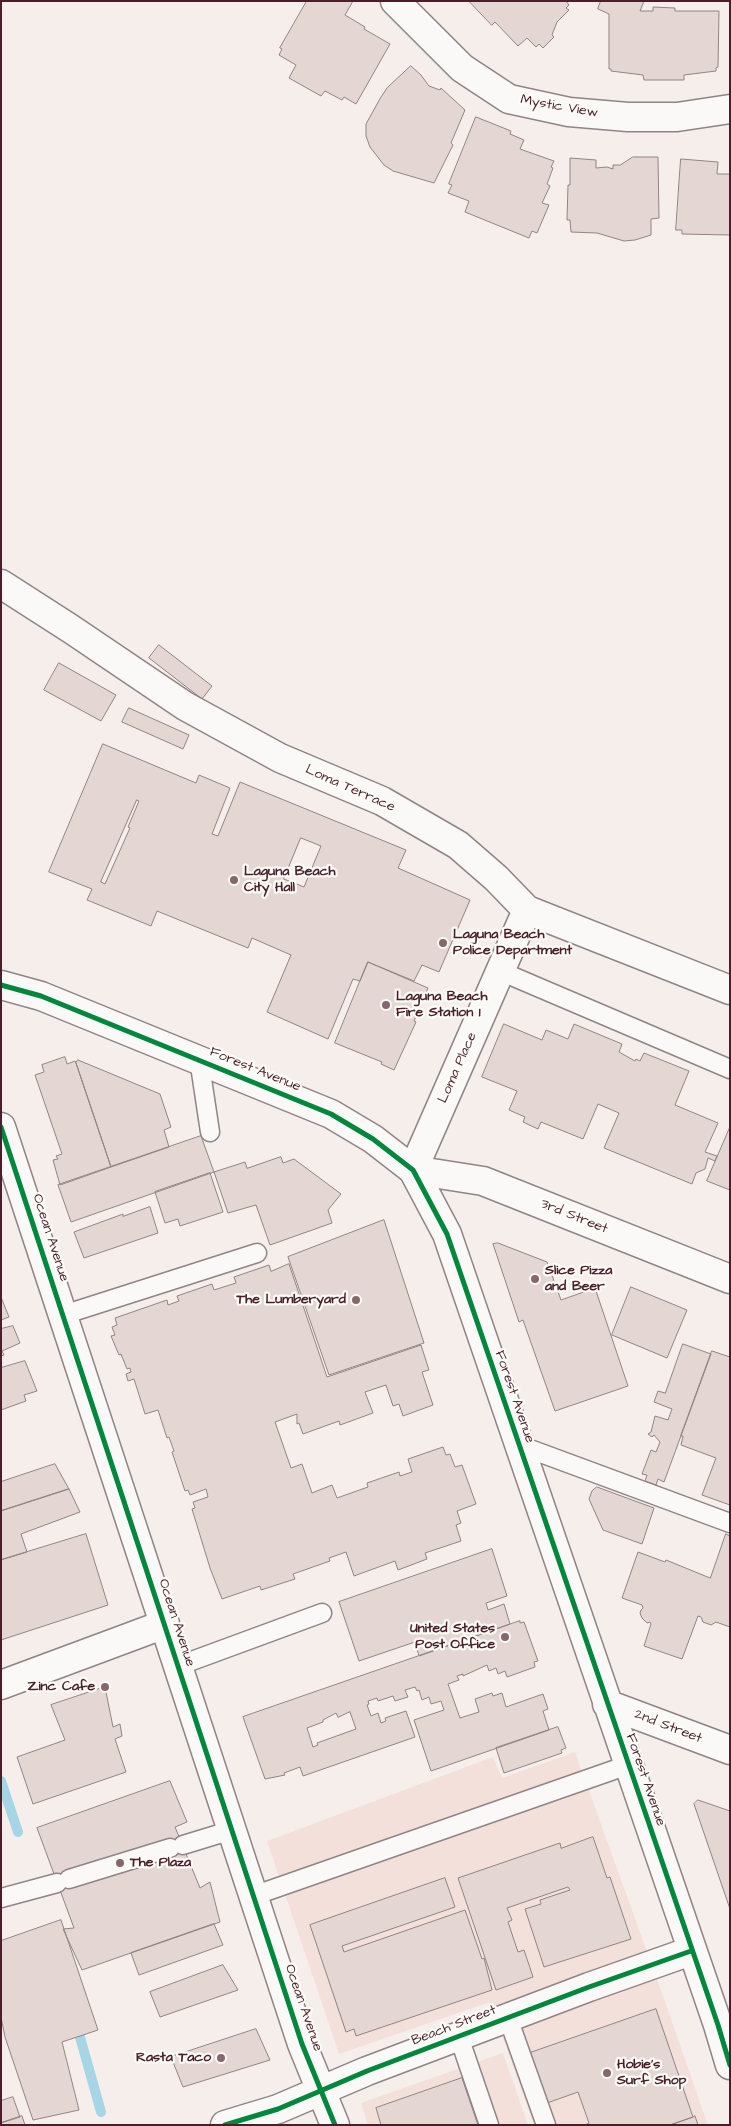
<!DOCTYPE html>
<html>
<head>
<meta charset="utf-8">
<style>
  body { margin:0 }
  #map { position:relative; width:731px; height:2126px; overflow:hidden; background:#f6eeeb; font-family:"Architects Daughter",sans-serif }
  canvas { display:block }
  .frame { position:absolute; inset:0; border:2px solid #4a1f2b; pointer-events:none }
</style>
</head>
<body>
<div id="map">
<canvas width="731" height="2126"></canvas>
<div class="frame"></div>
</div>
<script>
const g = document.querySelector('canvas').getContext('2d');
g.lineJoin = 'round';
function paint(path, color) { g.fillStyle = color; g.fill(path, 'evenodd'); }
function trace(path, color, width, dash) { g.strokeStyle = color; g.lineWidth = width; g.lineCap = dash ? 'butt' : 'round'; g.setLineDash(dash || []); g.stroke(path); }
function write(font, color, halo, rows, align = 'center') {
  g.font = font + ' "Architects Daughter",sans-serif'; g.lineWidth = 4.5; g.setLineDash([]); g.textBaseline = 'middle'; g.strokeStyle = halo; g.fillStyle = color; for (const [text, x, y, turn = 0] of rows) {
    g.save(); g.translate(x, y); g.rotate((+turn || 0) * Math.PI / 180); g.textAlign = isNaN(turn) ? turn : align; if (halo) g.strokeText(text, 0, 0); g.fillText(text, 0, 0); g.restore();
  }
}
paint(new Path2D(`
  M575 1752 663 1996 708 2125H534L490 2002 339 2054 267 1841 493 1757 502 1778Z
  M503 2053 528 2125H368L361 2103Z`), '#f3e0da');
trace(new Path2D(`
  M1 1781 18 1832
  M80 2037 101 2112`), '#a6d6e6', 10);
const building = new Path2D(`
  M307 1H353L345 15 365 27 364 29 390 44 356 104 344 97 342 100 325 91 321 96 289 78 296 65 279 55 282 49 280 48Z
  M469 1H566L569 5 566 8 569 10 557 22 552 35 554 37 543 48 539 44 536 47 527 38 518 46 495 22 492 25Z
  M601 1H644L640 11H653V7L675 8V11H719L718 67 716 68V71L684 75V80H644L643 75 611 71V69H609V14L598 9Z
  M411 66 421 75 429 86 440 90 441 88 465 110 451 143 453 145 434 183 393 171 384 165 370 147 366 136V124L381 97 387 88Z
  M476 117 511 131 510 134 524 140 520 149 554 161 551 167 553 168 547 184 550 186 542 203 549 205 537 233 532 231 529 238 465 212 469 201 448 193 452 185 449 184Z
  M633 157H658L659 218 651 219V235L635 240 624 241 597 233 571 232 570 220H567L568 185H570V158L596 160V168L607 167 613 169V165H620Z
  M681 159 718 162 717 174H730V235L682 234V230H676Z
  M159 645 212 686 202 699 149 658Z
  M59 663 116 695 101 721 44 690Z
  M129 708 189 735 183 749 122 722Z
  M103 744 196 783 199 775 230 788 212 834 218 836 240 782 406 850 398 868 470 900 439 972 422 965 414 981 368 962 360 981 353 979 328 1039 267 1012 291 955 252 938 248 948 157 911 151 926 87 900 92 889 49 872ZM137 800 139 801 128 827 130 828 105 884 101 882ZM301 838 321 846 304 887 284 879Z
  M368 962 428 988 414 1021 416 1022 394 1070 381 1064 382 1062 335 1043Z
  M504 1024 542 1040 546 1030 568 1039 574 1024 622 1044 619 1052 635 1061 636 1059 640 1061 644 1053 689 1071 675 1105 718 1123 705 1152 717 1156 715 1161 708 1158 705 1169 696 1173 692 1184 604 1148 619 1113 598 1104 583 1139 541 1122 538 1129 523 1122 525 1117 509 1110 517 1091 482 1077Z
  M65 1057 67 1064 75 1061 76 1063 111 1167 60 1185 53 1160 58 1159 56 1156 62 1154 35 1075 44 1072 42 1065Z
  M78 1060 160 1094 171 1127 164 1130 169 1147 111 1167 76 1063Z
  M730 1127V1190L707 1181Z
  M201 1136 214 1172 71 1222 58 1185Z
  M281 1157 283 1163 294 1159 341 1194 328 1210 332 1223 270 1245 256 1205 228 1213 214 1172 245 1162 247 1168Z
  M210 1173 223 1212 180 1226 178 1219 165 1223 155 1192Z
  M150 1207 158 1233 84 1258 74 1232 123 1214V1216Z
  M384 1220 424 1343 329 1375 288 1257Z
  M498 1243 547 1262 561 1300 595 1288 628 1386 555 1411 523 1320 519 1322 493 1244Z
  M289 1264 327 1377 421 1345 429 1370 422 1372 433 1405 403 1416 399 1404 393 1406 386 1385 365 1392 373 1413 340 1425 339 1421 303 1434 299 1423 297 1424V1414L275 1422 291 1468 302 1464 312 1493 332 1485 337 1498 368 1487 367 1483 399 1472 400 1476 412 1472 408 1459 443 1447 446 1455 450 1454 455 1467 462 1465 476 1504 457 1511 461 1523 456 1525 461 1541 425 1553 427 1559 398 1570 395 1561 354 1576 346 1552 329 1558 330 1561 293 1574 295 1579 261 1590 260 1586 222 1599 210 1568 192 1509 195 1508 193 1502 208 1497 206 1489 190 1495 188 1490 185 1491 172 1452 174 1451 169 1437 167 1438 158 1410 145 1414 134 1379 128 1381 126 1374 131 1372 130 1368 127 1369 121 1354 119 1355 111 1336 115 1335 112 1327 117 1325 115 1318 167 1300 168 1305 179 1301 177 1296 212 1284 214 1290 236 1283 234 1277 269 1265 271 1271Z
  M631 1287 687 1310 667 1358 612 1335Z
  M1 1297 9 1317 1 1320Z
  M13 1326 20 1343 2 1351 4 1355 1 1356V1329Z
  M683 1344 711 1354 664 1482 658 1479 656 1485 645 1481 647 1475 642 1474 651 1450 656 1452 660 1442 654 1435 652 1437 648 1434 651 1432 655 1416 668 1420 672 1409 654 1402 658 1391 665 1393Z
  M712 1351 730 1357V1505L702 1495 716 1458 681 1445 683 1436H681Z
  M25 1361 37 1391 24 1395 26 1401 1 1410V1368Z
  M55 1464 69 1489 1 1511V1482Z
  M597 1487 654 1508 642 1544 603 1530 589 1499 592 1491Z
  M69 1489 80 1512 21 1534 27 1552 1 1560V1511Z
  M86 1534 108 1605 1 1640V1560Z
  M726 1534 730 1536V1627L716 1622 711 1625 703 1622 701 1617 698 1616 682 1659 644 1646 651 1624 650 1622 647 1623 642 1618 640 1613 641 1610 643 1608 642 1605 622 1598 638 1552 665 1562 666 1560 710 1578Z
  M492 1549 507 1596 486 1603 488 1610 504 1604 510 1624 419 1656 415 1642 359 1661 339 1602Z
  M520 1621V1623L524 1622 538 1661 534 1662 535 1667 507 1677 505 1671 498 1674 496 1668 489 1671 487 1665 463 1676V1674L457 1676 459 1680 448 1684 460 1718 479 1712 475 1699 492 1693 493 1696 502 1693 506 1707 543 1694 548 1709 543 1711 549 1730 431 1771 414 1720 444 1710 441 1701 431 1704 429 1697 422 1700 419 1690 417 1691 415 1687 405 1690 408 1697 395 1701 393 1696 378 1701 377 1698 368 1701 369 1704 367 1705 371 1716 378 1713 381 1723 386 1721 385 1718 406 1711 415 1737 303 1776 300 1767 284 1773 285 1775 265 1779 243 1717ZM350 1712 356 1729 317 1743 318 1745 313 1747 307 1728 323 1722V1720L336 1713 338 1717Z
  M105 1687 113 1727 120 1724 122 1736 115 1739 126 1772 33 1804 17 1757 65 1740 51 1705Z
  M558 1727 566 1748 561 1750 562 1753 504 1773 496 1748Z
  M170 1781 187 1822 175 1827 200 1888 210 1882 220 1922 82 1970 63 1929 74 1928 37 1828Z
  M698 1800 730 1811V1909L694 1804Z
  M593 1837 607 1878 610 1877 631 1939 544 1967 525 1909 541 1904 540 1900 570 1890 568 1887 507 1908 512 1920 508 1922 518 1952 524 1950 533 1977 496 1990 458 1878 560 1843 561 1848Z
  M445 1878 455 1907 342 1946 344 1952 465 1910 482 1959 484 1958 492 1990 356 2036 354 2029 346 2032 310 1925Z
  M61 1920 98 2030 62 2042 79 2110 33 2120 5 2037 1 2017V1941Z
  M214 1924 223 1945 139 1975 131 1953Z
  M223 1965 238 1990 160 2017 150 1992Z
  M656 2009 693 2117 670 2125H585L589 2123 578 2092 547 2103 530 2053Z
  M256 2029 270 2060 183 2087 171 2057Z
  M462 2078 478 2125H381L376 2108Z
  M13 2097 20 2117 1 2123V2101Z
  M22 2116 25 2125H1V2123Z
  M695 2116 698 2125H670L693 2117Z`);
paint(building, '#e4d6d2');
trace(building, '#908485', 1);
const service = new Path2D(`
  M500 971 730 1069
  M199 1059 210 1132
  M63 1315 257 1253
  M519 1445 730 1523
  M178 1666 322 1613
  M183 1845 232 1830
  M69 1879 170 1848
  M253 1896 628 1765
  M1 1898 57 1883
  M508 2018 546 2125
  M459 2037 489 2125`);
const minor = new Path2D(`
  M395 1 462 68 509 99 569 112 628 117H677L730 109
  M1 584 71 629 185 706 280 758 382 801 458 845 496 878 527 910 730 990
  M413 1170 527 910
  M1 1685 165 1624`);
const tertiary = new Path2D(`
  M1 985 41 996 331 1114 373 1139 413 1170 447 1234 718 2025 730 2065
  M1 1127 302 2044 335 2125
  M413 1170 483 1181 730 1279
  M607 1704 730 1750
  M225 2125 278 2109 367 2071 589 1987 691 1951`);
trace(service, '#908485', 21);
trace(minor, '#908485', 31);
trace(tertiary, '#908485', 31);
trace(service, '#faf9f7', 18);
trace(minor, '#faf9f7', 28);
trace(tertiary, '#faf9f7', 28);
trace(new Path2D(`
  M1 985 41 996 331 1114 373 1139 413 1170 447 1234 718 2025 730 2065
  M1 1127 302 2044 335 2125
  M225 2125 278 2109 367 2071 589 1987 691 1951`), '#00873e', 5);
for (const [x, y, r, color] of [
  [234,880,5,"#86676e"],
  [443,943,5,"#86676e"],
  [386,1005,5,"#86676e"],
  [535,1279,5,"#86676e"],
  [356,1300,5,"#86676e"],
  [505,1637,5,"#86676e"],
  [105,1687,5,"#86676e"],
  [120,1863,5,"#86676e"],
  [221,2058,5,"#86676e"],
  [607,2073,5,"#86676e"]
]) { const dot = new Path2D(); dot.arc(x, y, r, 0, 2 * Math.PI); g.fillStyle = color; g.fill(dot); trace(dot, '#fdfcf7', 2); }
write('14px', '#4a1f2b', '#fdfcf7', [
  ["Mystic View",559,107,10],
  ["Loma Terrace",350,789,24],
  ["Loma Place",458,1068,-66],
  ["Forest Avenue",255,1070,22],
  ["3rd Street",574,1217,22],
  ["Ocean Avenue",50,1238,72],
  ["Forest Avenue",514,1397,71],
  ["Ocean Avenue",176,1623,72],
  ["2nd Street",668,1727,21],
  ["Forest Avenue",645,1780,71],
  ["Ocean Avenue",303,2008,71],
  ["Beach Street",454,2026,-21]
]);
write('bold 14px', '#4a1f2b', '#fdfcf7', [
  ["Laguna Beach",244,872],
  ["City Hall",244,888],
  ["Laguna Beach",453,935],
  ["Police Department",453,951],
  ["Laguna Beach",396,997],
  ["Fire Station 1",396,1013],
  ["Slice Pizza",545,1271],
  ["and Beer",545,1287],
  ["The Lumberyard",346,1300,"right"],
  ["United States",495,1629,"right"],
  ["Post Office",495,1645,"right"],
  ["Zinc Cafe",95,1687,"right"],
  ["The Plaza",130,1863],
  ["Rasta Taco",211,2058,"right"],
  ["Hobie's",617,2065],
  ["Surf Shop",617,2081]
], 'left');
</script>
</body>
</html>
